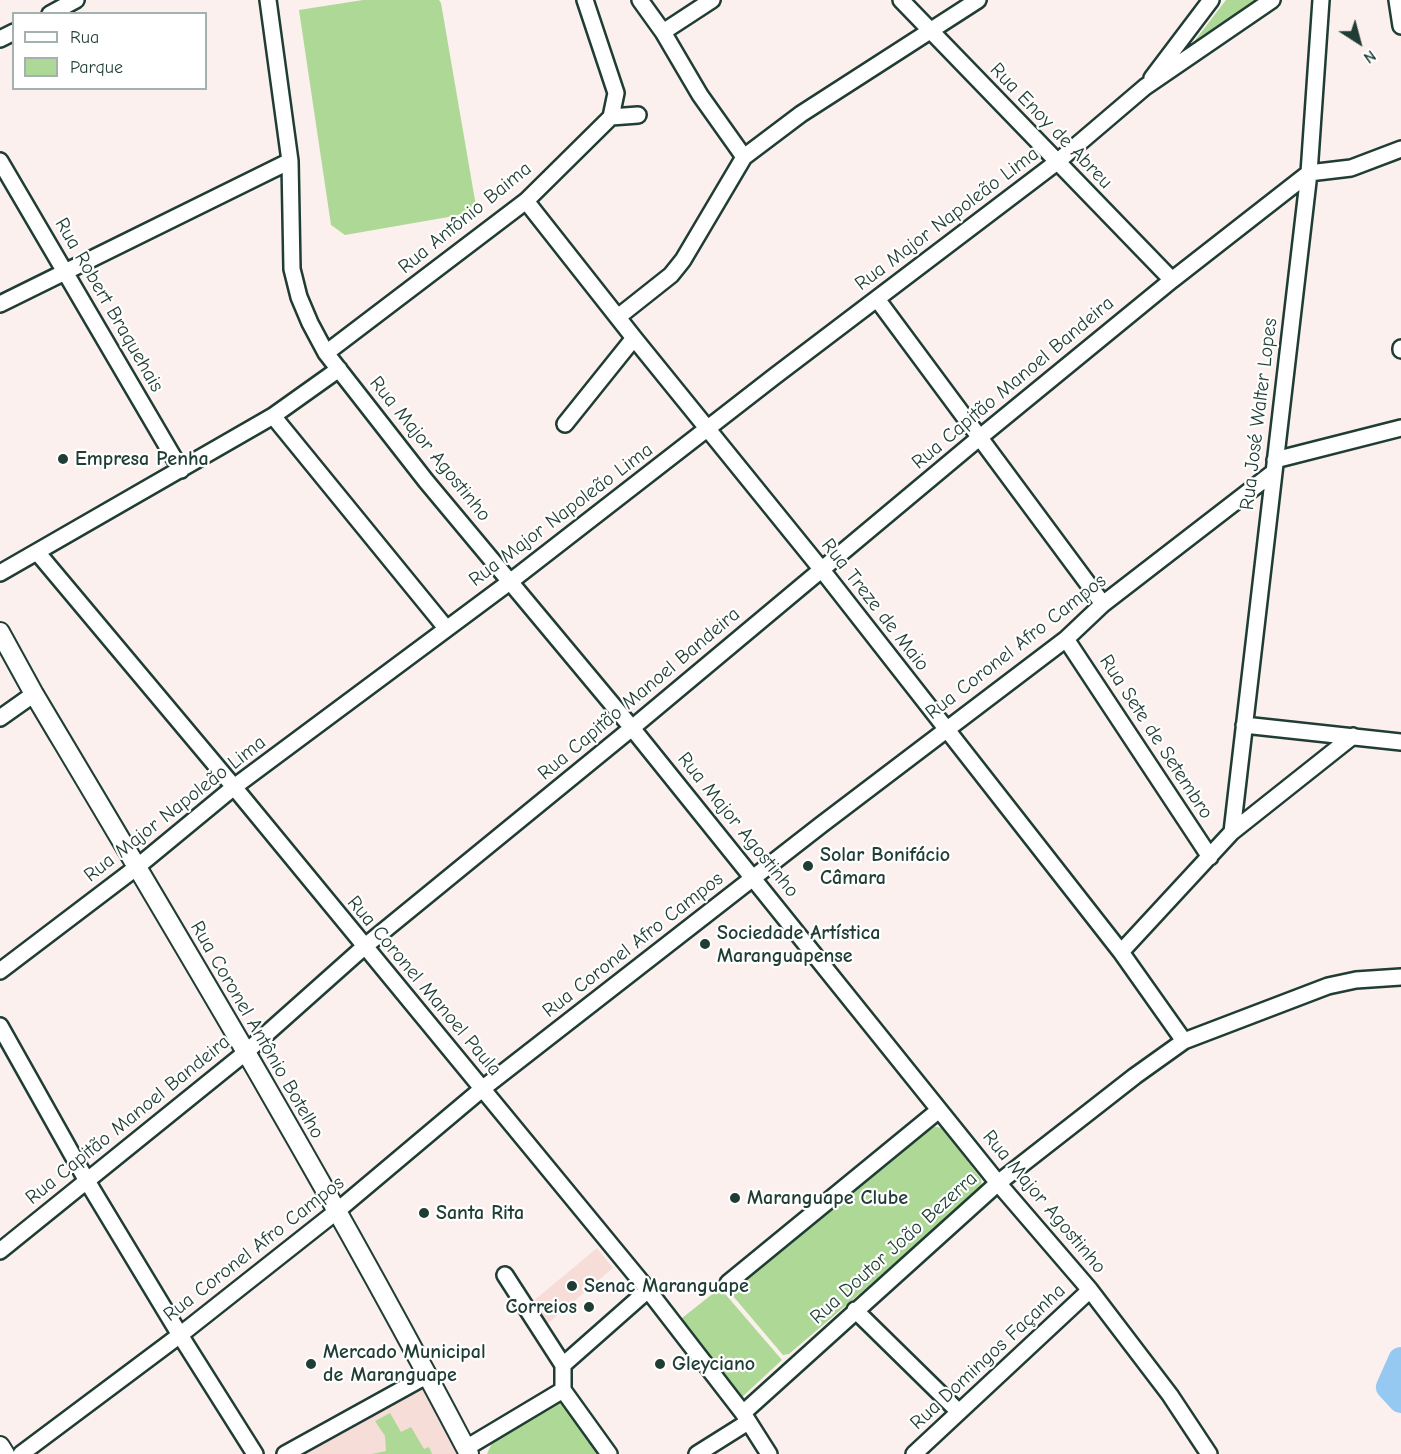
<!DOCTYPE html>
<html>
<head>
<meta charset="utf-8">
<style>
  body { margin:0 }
  #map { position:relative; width:1401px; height:1454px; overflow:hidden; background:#fbf0ed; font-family:"Comic Neue",sans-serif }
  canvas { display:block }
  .legend { position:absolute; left:12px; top:12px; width:195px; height:78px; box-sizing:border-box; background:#fff; border:2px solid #a5b1ae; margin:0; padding:8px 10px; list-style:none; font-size:18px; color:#1f3d34 }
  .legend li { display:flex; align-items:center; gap:12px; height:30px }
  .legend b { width:30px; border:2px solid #a5b1ae }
  .north { position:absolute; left:1329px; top:12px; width:60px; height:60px; -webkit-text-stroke:4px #fff; paint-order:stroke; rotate:144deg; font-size:16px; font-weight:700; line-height:24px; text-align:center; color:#1f3d34 }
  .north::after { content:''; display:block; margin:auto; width:21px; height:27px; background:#1f3d34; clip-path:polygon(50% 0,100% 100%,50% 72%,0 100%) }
</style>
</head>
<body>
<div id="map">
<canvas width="1401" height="1454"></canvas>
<ul class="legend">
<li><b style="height:8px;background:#fff"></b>Rua</li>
<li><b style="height:16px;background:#add895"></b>Parque</li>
</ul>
<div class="north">N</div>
</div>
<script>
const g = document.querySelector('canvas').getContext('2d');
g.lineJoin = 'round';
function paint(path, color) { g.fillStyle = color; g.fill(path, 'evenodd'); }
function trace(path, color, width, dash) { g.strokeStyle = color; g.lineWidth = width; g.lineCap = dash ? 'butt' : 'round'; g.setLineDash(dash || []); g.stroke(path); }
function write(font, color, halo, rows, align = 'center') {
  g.font = font + ' "Comic Neue",sans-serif'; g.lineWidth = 4.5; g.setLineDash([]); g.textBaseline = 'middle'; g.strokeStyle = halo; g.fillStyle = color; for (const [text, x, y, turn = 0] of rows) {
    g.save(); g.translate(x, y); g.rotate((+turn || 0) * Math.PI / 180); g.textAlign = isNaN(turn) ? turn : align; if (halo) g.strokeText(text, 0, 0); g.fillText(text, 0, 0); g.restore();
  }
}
paint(new Path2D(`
  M597 1248 613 1268 546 1325 531 1303Z
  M428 1375 469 1454H285Z`), '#f6ddd7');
paint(new Path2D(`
  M363 0H439L441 3 477 212 345 235 331 225 299 10Z
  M1226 0H1266L1177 64Z
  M931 1126 942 1128 981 1179 982 1189 789 1354 783 1355 733 1296 734 1288Z
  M720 1288 782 1360 742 1397 677 1322Z
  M567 1396 609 1454H487L494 1438Z
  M390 1413 401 1432 411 1427 424 1449 429 1447 432 1454H372L386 1451 385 1436 375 1421Z`), '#add895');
trace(new Path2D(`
  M1401 1360 1389 1387 1401 1400`), '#95c9f2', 26);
const minor = new Path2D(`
  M268 0 290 161 292 269 299 297 310 323 326 353 426 481 632 728 998 1183 1090 1290 1170 1395 1209 1454
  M640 0 663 32 700 95 744 157
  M901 0 1172 280
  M1397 0 1401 26
  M50 14 76 0
  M663 32 712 0
  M0 39 14 32
  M1152 78 1211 0
  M611 117 638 115
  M0 161 181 470
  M526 201 634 338 822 570 1121 952 1184 1041
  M877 299 1103 604
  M0 304 290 161
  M618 317 671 275 683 260 744 157 801 114 978 0
  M1401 348V350
  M326 353 526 201 611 117 616 93 585 0
  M273 416 446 628
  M565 424 634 338
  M1275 460 1401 428
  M37 552 234 787 648 1290 743 1413 769 1454
  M0 573 273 416 339 369
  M1066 639 1210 857
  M0 718 34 694
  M1244 725 1401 742
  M1232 832 1309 173 1321 0
  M1121 952 1232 832 1353 736
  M0 971 137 867 234 787 511 581 775 376 1057 162 1145 87 1272 0
  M0 1026 87 1181 180 1335 255 1454
  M0 1251 245 1053 364 947 632 728 979 438 1172 280 1309 173 1351 168 1401 149
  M505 1275 563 1365V1390L609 1454
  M728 1283 939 1110
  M855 1310 959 1412
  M563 1365 648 1290
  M743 1413 998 1183 1135 1076 1184 1041 1328 986 1356 980 1401 977
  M466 1448 563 1390
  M21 1454 180 1335 337 1211 482 1089 821 825 1066 639 1103 604 1274 472
  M285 1454 428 1375
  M697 1454 748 1422
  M914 1454 1090 1290`);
const tertiary = new Path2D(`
  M0 632 34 694C183 944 334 1195 469 1454
  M0 1446 5 1454`);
trace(minor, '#1f3d34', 20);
trace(tertiary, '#1f3d34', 22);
trace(minor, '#fff', 15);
trace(tertiary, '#fff', 18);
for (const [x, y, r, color] of [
  [63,459,6,"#1f3d34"],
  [808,866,6,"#1f3d34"],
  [705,944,6,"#1f3d34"],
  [735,1198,6,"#1f3d34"],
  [424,1213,6,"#1f3d34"],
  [572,1286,6,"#1f3d34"],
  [589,1307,6,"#1f3d34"],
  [311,1364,6,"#1f3d34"],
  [660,1364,6,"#1f3d34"]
]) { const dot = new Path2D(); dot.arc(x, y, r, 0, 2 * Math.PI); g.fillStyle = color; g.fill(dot); trace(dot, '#fff', 2); }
write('20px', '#1f3d34', '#fff', [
  ["Rua Enoy de Abreu",1051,126,46],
  ["Rua Antônio Baima",465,218,-39],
  ["Rua Major Napoleão Lima",947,219,-37],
  ["Rua Robert Braquehais",109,305,60],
  ["Rua Capitão Manoel Bandeira",1013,383,-40],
  ["Rua José Walter Lopes",1259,414,-83],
  ["Rua Major Agostinho",430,449,51],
  ["Rua Major Napoleão Lima",561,515,-37],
  ["Rua Treze de Maio",875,605,52],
  ["Rua Coronel Afro Campos",1016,647,-38],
  ["Rua Capitão Manoel Bandeira",639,694,-40],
  ["Rua Sete de Setembro",1156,737,57],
  ["Rua Major Napoleão Lima",175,809,-38],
  ["Rua Major Agostinho",738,825,51],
  ["Rua Coronel Afro Campos",633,945,-38],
  ["Rua Coronel Manoel Paula",424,986,50],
  ["Rua Coronel Antônio Botelho",257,1030,60],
  ["Rua Capitão Manoel Bandeira",128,1120,-39],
  ["Rua Major Agostinho",1044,1202,50],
  ["Rua Doutor João Bezerra",894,1248,-42],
  ["Rua Coronel Afro Campos",254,1249,-38],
  ["Rua Domingos Façanha",988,1357,-43]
]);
write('bold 20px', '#1f3d34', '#fff', [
  ["Empresa Penha",75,459],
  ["Solar Bonifácio",820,855],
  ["Câmara",820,878],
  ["Sociedade Artística",717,933],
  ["Maranguapense",717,956],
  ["Maranguape Clube",747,1198],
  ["Santa Rita",436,1213],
  ["Senac Maranguape",584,1286],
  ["Correios",577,1307,"right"],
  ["Mercado Municipal",323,1352],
  ["de Maranguape",323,1375],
  ["Gleyciano",672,1364]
], 'left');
</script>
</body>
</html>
